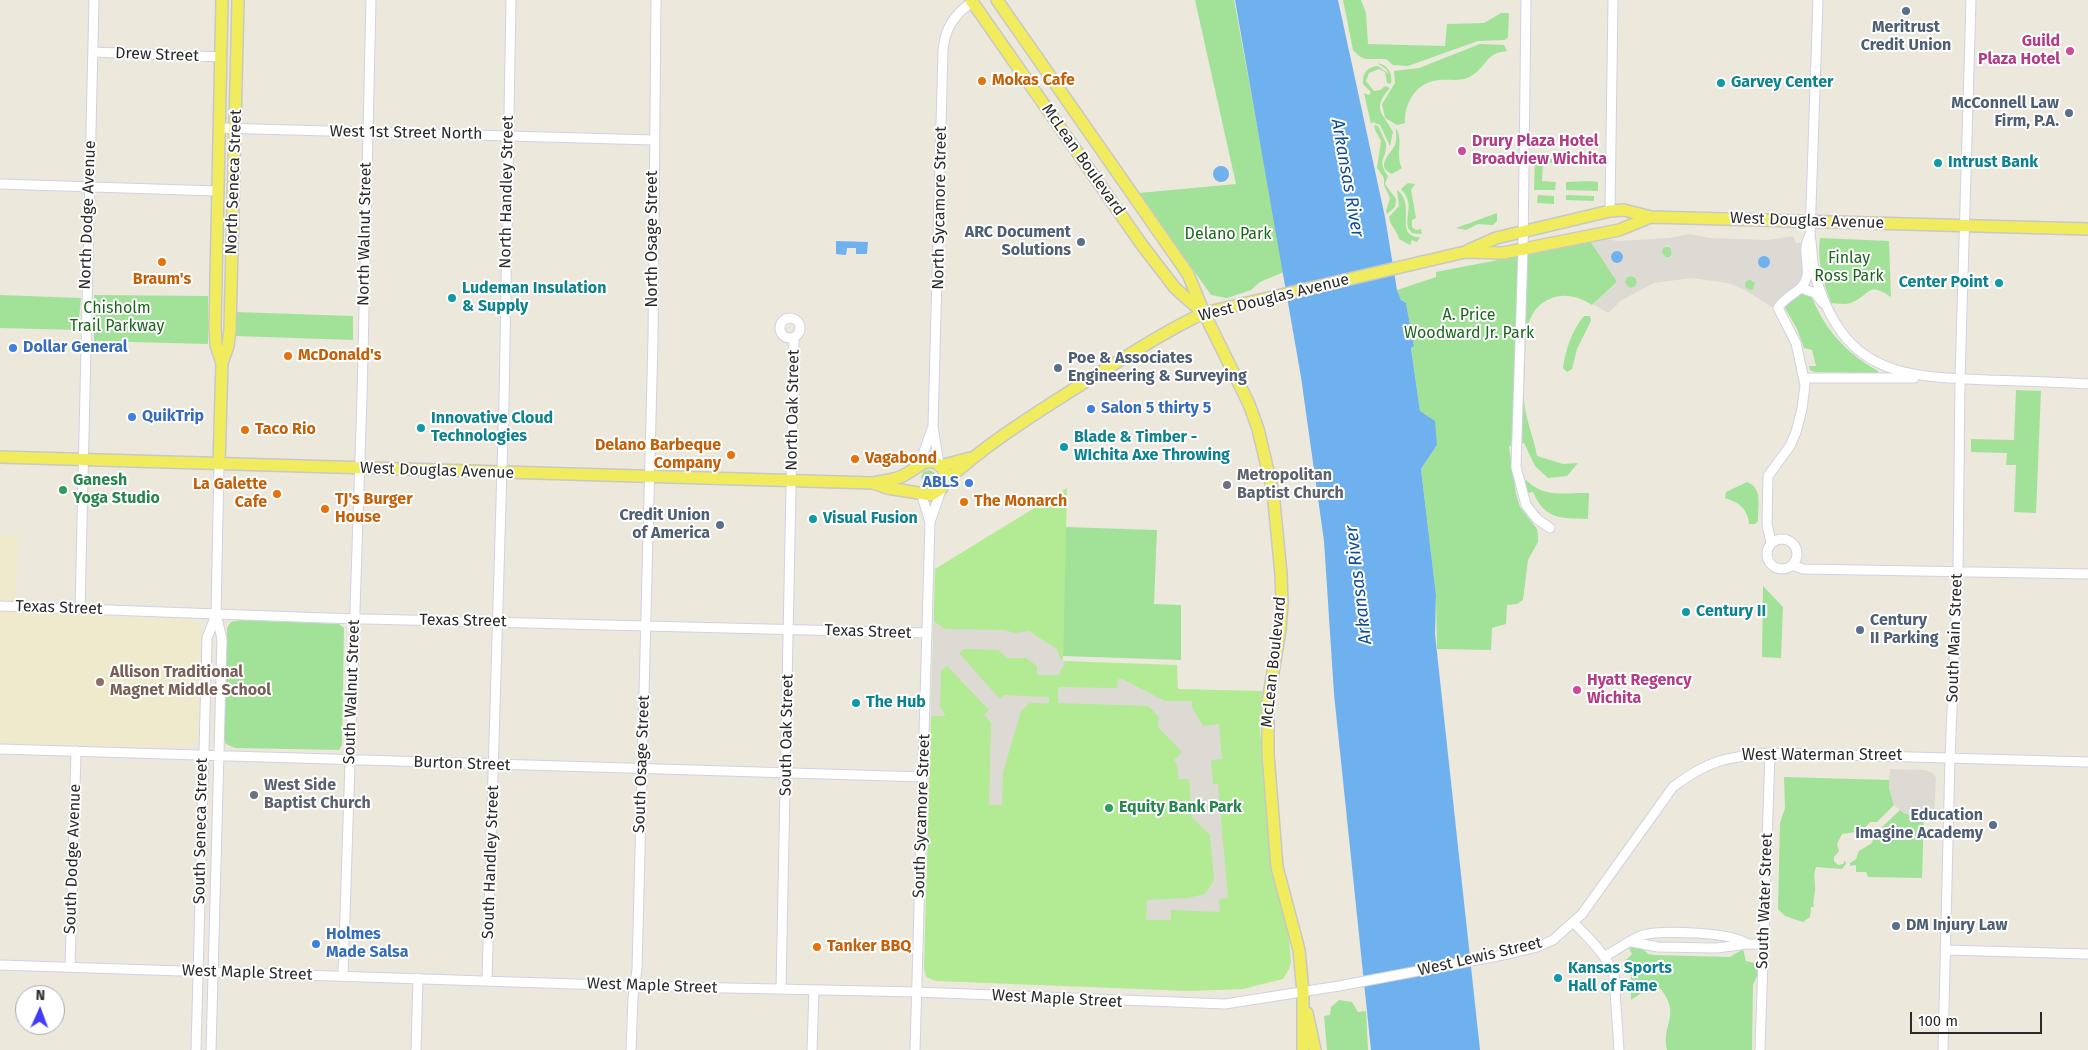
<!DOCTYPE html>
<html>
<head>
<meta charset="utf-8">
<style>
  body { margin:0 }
  #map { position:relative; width:2088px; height:1050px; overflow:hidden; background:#ece8dc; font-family:"Fira Sans",sans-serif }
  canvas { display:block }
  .north { position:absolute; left:15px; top:985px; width:50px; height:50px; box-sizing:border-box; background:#fff; border:1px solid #aaa; border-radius:50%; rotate:2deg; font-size:14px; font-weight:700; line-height:20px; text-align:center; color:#2a2a2a }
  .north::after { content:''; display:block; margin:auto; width:18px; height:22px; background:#413cf8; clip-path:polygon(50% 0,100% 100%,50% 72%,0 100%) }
  .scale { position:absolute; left:1910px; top:1012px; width:132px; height:22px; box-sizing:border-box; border:2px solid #2a2a2a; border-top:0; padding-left:6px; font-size:15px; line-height:18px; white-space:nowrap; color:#2a2a2a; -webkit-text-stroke:4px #fff; paint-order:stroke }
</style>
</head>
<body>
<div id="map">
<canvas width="2088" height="1050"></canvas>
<div class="north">N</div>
<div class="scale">100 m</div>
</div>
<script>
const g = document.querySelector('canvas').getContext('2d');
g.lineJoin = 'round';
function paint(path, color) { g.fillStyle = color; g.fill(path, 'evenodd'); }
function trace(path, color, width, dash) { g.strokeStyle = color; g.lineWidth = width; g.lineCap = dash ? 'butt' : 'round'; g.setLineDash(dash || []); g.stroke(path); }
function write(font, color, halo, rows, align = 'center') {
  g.font = font + ' "Fira Sans",sans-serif'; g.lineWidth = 4; g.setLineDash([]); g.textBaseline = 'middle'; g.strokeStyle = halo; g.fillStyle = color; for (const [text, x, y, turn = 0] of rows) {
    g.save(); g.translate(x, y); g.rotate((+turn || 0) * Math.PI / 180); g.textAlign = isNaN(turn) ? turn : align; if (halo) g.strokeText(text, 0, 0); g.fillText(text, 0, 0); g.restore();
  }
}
paint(new Path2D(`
  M0 535 18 536 15 611 196 620 201 628 198 736 195 743 184 748 0 743Z`), '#eeeacb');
paint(new Path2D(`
  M1195 0H1234L1284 272 1260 282 1251 290 1227 298 1211 295 1139 193 1236 184Z
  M1343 0H1361L1366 13 1368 44 1445 46 1447 24 1484 23 1501 13H1509L1508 37 1505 40 1478 41 1408 66 1393 65 1386 59H1365L1359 56 1353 50Z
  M1480 44 1504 45 1507 51C1485 53 1487 67 1471 76 1462 82 1451 79 1440 80 1418 81 1404 101 1405 123L1397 125 1385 118 1382 104 1395 83 1394 71 1419 68Z
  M1377 63C1388 65 1393 73 1391 84L1387 83 1385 72 1379 69 1369 73 1366 81 1374 91 1380 90 1385 86 1390 88C1371 109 1383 113 1393 132L1390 146 1380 125 1373 122 1371 124 1364 93 1369 95 1371 92 1363 84C1362 73 1367 67 1378 66L1389 74 1386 69Z
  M1375 125 1378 126 1386 143C1387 160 1376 159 1388 176L1385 184 1396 199 1395 207 1387 214 1386 211 1390 198 1384 185V178L1377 168 1381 141 1374 128Z
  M1396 128C1404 141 1395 154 1402 168L1392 174C1374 166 1391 154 1395 145 1397 139 1396 134 1396 128Z
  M1535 158 1555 159V163H1543L1542 181 1556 182 1555 190H1534Z
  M1590 181 1598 182V191L1566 190V182Z
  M1408 183 1415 184 1411 190 1416 218 1412 220V227L1416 230 1421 229 1422 234 1412 233 1408 228C1405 212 1415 205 1401 189Z
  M1397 190C1417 204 1393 237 1420 237L1417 242 1412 240 1410 245 1399 239C1397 230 1390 226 1389 217L1399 206Z
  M1538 195 1554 196V204L1537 203Z
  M1566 195 1594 196V201L1566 200Z
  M1497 213V221L1493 225 1478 224 1466 230 1456 228Z
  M1820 238 1889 241 1891 297C1866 280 1871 296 1850 303 1845 305 1836 303 1831 303 1823 281 1817 261 1820 238Z
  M1591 242 1616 280V283L1592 305C1580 297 1565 293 1552 298 1523 309 1526 339 1525 365 1525 376 1523 388 1524 400 1525 418 1534 438 1537 456L1563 464 1578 463 1567 476 1548 478 1535 466 1524 443 1509 446 1516 494 1520 507 1537 529 1538 536V542L1528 560 1523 600 1517 604 1507 605 1506 624 1492 628 1491 650 1437 649 1436 595 1421 469 1437 445 1420 411 1411 347 1414 346 1406 303 1401 300 1397 290 1436 277V272Z
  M1661.5 252a5.5 5.5 0 1 1 11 0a5.5 5.5 0 1 1-11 0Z
  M1625 282a6 6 0 1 1 12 0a6 6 0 1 1-12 0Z
  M1744.5 285a5.5 5.5 0 1 1 11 0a5.5 5.5 0 1 1-11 0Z
  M1800 292 1811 295C1824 329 1846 353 1878 371V373L1815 372 1810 370 1809 366H1816L1812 350 1804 348 1797 329 1785 308V305Z
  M0 295 81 298 78 330 0 328Z
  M94 295 208 296V344L94 341Z
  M235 312 353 316V340L235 336Z
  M1584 316H1590L1591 321 1577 349 1572 369 1567 372 1563 368C1565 351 1572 330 1584 316Z
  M2016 390 2041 391 2036 513 2014 512 2016 465H2006L2007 453 1971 452V439L2014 440Z
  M929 470 934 472 936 479 934 484 928 486 923 484 921 477 923 472Z
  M1526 480C1545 499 1565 492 1589 493L1588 519C1561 518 1545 520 1533 492L1527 493 1523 481Z
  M1747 482C1763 488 1758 506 1758 521L1755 524H1749C1748 509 1739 502 1725 498L1726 492Z
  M1064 527 1157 530 1154 604 1181 605V660L1063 656Z
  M1763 586 1783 607 1781 658 1762 657Z
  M239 620 339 624 344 628 342 745 339 750 235 748 226 744 224 739 227 628 231 622Z
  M1784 777 1890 780 1889 788 1894 805 1877 822H1870L1862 831 1842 834 1837 844 1839 851 1834 857V861L1838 865 1843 864 1845 860 1846 864 1842 869 1816 867C1813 876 1815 878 1815 886 1816 893 1812 899 1814 907H1811L1810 917 1803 922 1785 916 1778 909 1780 823 1785 808Z
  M1900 810 1906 814 1924 816 1922 878 1868 877 1866 872H1856V865L1850 866V863L1856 859 1859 851 1872 843 1873 839 1880 834 1882 827Z
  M1636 946 1641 947 1648 954 1654 955 1730 957 1743 949 1746 961 1758 964 1757 976 1753 985 1752 1050H1667C1661 1023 1682 1016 1660 988L1654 993 1643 992 1631 1000V977L1626 960 1632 954 1629 948Z
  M1339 1000 1352 1002 1358 1012 1366 1011 1368 1050H1327L1324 1016 1330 1015 1331 1007Z`), '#a2e298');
paint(new Path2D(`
  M1067 488 1063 661 1177 665 1178 689 1262 691 1260 731 1275 880 1288 928 1291 962 1289 969 1283 979 1243 989 1190 991 936 981 926 977 924 967 935 569Z`), '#b3ea94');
paint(new Path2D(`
  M1689 234 1710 238 1768 240 1793 236 1796 243H1802L1804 270 1802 280 1772 307 1745 290 1728 283 1691 278 1654 283 1622 300 1608 313 1593 304 1616 284V280L1591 242 1606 239 1618 241 1669 238ZM1667 245 1670 246 1672 257 1667 258 1662 253 1663 247ZM1613 252H1618L1622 258 1621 262 1617 263 1611 259ZM1631 276 1635 277 1637 283 1636 286 1630 288 1625 283 1627 277ZM1749 279 1755 283 1752 291 1745 287 1746 281Z
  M934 621 945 629 1004 630 1015 633 1029 631 1057 649 1060 658 1065 662 1059 675H1037V666L1026 658H1007L998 650 964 649 959 653 1000 699 1004 695 1049 697V703H1030L1021 711 1003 773 1002 805H989L991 723 984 715 989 710 947 666 941 671 940 707 946 716H931Z
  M1118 679H1122L1165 701H1192V707L1203 726 1219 724 1222 759 1211 760 1213 784H1218L1228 898 1219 899 1220 912 1171 910V920H1146L1147 900 1187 898 1205 894 1214 880 1210 835 1192 817 1189 779H1178L1177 763 1174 760 1182 752 1158 727 1159 717 1148 706 1058 703V687L1117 688Z
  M1890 769 1925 770 1933 773 1936 778 1934 817 1905 814 1894 805 1889 788Z`), '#dcdad3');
paint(new Path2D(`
  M1235 0H1338L1385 217 1397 290 1401 300 1406 303 1414 346 1411 348 1420 411 1435 421 1437 445 1421 469 1436 595 1435 634 1480 1050H1371L1334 694 1324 541 1301 377Z
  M1213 174a8 8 0 1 1 16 0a8 8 0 1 1-16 0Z
  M836 241 868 242 867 254H856V248H847L846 255 836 254Z
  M1611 257a6 6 0 1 1 12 0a6 6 0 1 1-12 0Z
  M1758 262a6 6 0 1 1 12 0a6 6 0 1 1-12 0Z`), '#6fb1ee');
const minor = new Path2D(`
  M1526 0 1523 249 1516 467 1526 505 1537 519 1550 528
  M1818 0 1810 236C1812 245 1812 254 1813 263 1816 284 1826 309 1838 327 1872 380 1933 377 1989 380 2022 381 2055 382 2088 384
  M93 52 221 57
  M219 128 653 140
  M0 184 217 191
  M1610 211 1613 0
  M1801 288 1815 293 1823 303
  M780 328a10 10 0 1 1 20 0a10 10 0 1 1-20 0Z
  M1805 378H1914
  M920 463 933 426
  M939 464 933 426 943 50C945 28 954 15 972 2
  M921 493 930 522
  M1767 554a15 15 0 1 1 30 0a15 15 0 1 1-30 0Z
  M1771 543 1767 524 1768 476 1790 446 1796 432 1802 409 1805 385 1796 343 1778 308C1785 295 1804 292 1807 276 1809 262 1802 250 1809 237
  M1792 565 1803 569 2088 574
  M0 606 326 618 927 633
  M80 609 94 0
  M0 749 923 777
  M1573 922C1589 939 1606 953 1614 976L1619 1050
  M1632 942 1658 947 1717 948 1747 944H1763
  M1946 950 2088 954
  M1605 956C1618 950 1630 939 1643 935 1661 930 1734 932 1747 944
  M0 965 635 986 917 992 1225 1004 1339 986 1508 954 1537 947 1553 940 1582 914 1673 787C1708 760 1727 757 1770 753L2088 762
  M70 967 76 751
  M343 975 362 397 371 0
  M487 980 504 400 511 0
  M781 989 794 337
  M196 1050 207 638 216 615
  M211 1050 222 639 216 614 219 464
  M416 1050 418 978
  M631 1050 633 998 637 969 653 339 656 0
  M812 1050 814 990
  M915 1050 930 522 941 490
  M1760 1050 1770 753
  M1943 1050 1950 757 1958 571 1960 379 1971 0`);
const major = new Path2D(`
  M971 0 1142 245 1175 288 1202 312
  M997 0 1188 274 1204 313 1249 404 1258 429 1273 492 1281 574 1282 603 1280 630 1268 702V754L1277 867 1299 950 1303 992V1050
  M1469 250 1496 238 1610 211 1624 210 1651 217 2088 229
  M222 363 228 346 230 329 238 0
  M0 457 873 483C882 481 892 480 900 477 917 471 927 451 944 469L945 482
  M219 464 222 363 216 345 215 327 222 0
  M940 466 970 458
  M945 482C988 442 1038 412 1088 380 1126 357 1163 332 1204 313L1465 252 1503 253 1619 230 1651 217
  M873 483 887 488 931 495 942 488
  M1307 1013 1315 1050`);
trace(minor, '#d2d1e3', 11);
trace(major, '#c8c8c8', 14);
trace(minor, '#fff', 9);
trace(major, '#f0ec5d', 11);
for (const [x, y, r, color] of [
  [1906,11,5,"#5c6f8a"],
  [2070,51,5,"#d1479c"],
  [982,81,5,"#e8710a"],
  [1721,83,5,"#0f9aa8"],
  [2069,113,5,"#5c6f8a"],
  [1462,151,5,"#d1479c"],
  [1938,163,5,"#0f9aa8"],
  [1081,242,5,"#5c6f8a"],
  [162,262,5,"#e8710a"],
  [1999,283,5,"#0f9aa8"],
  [452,298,5,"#0f9aa8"],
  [13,348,5,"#3f7fe0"],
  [288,356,5,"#e8710a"],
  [1058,368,5,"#5c6f8a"],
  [1091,409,5,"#3f7fe0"],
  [132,417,5,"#3f7fe0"],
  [421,428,5,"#0f9aa8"],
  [245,430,5,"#e8710a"],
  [1064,447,5,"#0f9aa8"],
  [731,455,5,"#e8710a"],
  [855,459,5,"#e8710a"],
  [969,483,5,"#3f7fe0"],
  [1227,485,5,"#6b7280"],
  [63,490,5,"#2e9e5b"],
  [277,494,5,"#e8710a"],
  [964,502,5,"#e8710a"],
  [325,509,5,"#e8710a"],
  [813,519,5,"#0f9aa8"],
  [720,525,5,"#5c6f8a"],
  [1686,612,5,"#0f9aa8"],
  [1860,630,5,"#5c6f8a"],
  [100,682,5,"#8d6e63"],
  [1577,690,5,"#d1479c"],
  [856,703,5,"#0f9aa8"],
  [254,795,5,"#6b7280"],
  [1109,808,5,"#2e9e5b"],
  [1993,825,5,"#5c6f8a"],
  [1896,926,5,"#5c6f8a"],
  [316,944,5,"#3f7fe0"],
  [817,947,5,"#e8710a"],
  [1558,978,5,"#0f9aa8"]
]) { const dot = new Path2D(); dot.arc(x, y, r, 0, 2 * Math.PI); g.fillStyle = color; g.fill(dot); trace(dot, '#fff', 2); }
write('bold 16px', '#4e5e75', '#fff', [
  ["Meritrust",1906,28,"center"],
  ["Credit Union",1906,46,"center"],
  ["McConnell Law",2059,104],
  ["Firm, P.A.",2059,122],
  ["ARC Document",1071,233],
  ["Solutions",1071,251],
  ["Poe & Associates",1068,359,"left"],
  ["Engineering & Surveying",1068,377,"left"],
  ["Credit Union",710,516],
  ["of America",710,534],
  ["Century",1870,621,"left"],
  ["II Parking",1870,639,"left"],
  ["Education",1983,816],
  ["Imagine Academy",1983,834],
  ["DM Injury Law",1906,926,"left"]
], 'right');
write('bold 16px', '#b23c85', '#fff', [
  ["Guild",2060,42,"right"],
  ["Plaza Hotel",2060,60,"right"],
  ["Drury Plaza Hotel",1472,142],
  ["Broadview Wichita",1472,160],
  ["Hyatt Regency",1587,681],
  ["Wichita",1587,699]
], 'left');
write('16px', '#2a2a2a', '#fff', [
  ["Drew Street",157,55,2],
  ["West 1st Street North",406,133,1],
  ["McLean Boulevard",1083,160,55],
  ["North Seneca Street",234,182,-88],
  ["North Handley Street",507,192,-89],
  ["North Sycamore Street",940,208,-89],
  ["North Dodge Avenue",88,215,-88],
  ["West Douglas Avenue",1807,221,2],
  ["North Walnut Street",365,234,-89],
  ["North Osage Street",653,239,-90],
  ["West Douglas Avenue",1274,298,-14],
  ["North Oak Street",793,410,-89],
  ["West Douglas Avenue",437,471,2],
  ["Texas Street",59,608,2],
  ["Texas Street",463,621,1],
  ["Texas Street",868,632,2],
  ["South Main Street",1955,638,-88],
  ["McLean Boulevard",1274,662,-84],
  ["South Walnut Street",352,692,-88],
  ["South Oak Street",787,735,-89],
  ["West Waterman Street",1822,756],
  ["Burton Street",462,764,2],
  ["South Osage Street",642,764,-88],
  ["South Sycamore Street",922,816,-88],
  ["South Seneca Street",201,831,-89],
  ["South Dodge Avenue",73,859,-88],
  ["South Handley Street",491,862,-88],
  ["South Water Street",1765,901,-88],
  ["West Lewis Street",1480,957,-13],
  ["West Maple Street",247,973,2],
  ["West Maple Street",652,986,2],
  ["West Maple Street",1057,999,3]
]);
write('bold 16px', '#c56008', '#fff', [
  ["Mokas Cafe",992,81],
  ["Braum's",162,280,"center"],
  ["McDonald's",298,356],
  ["Taco Rio",255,430],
  ["Delano Barbeque",721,446,"right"],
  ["Company",721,464,"right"],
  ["Vagabond",865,459],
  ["La Galette",267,485,"right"],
  ["Cafe",267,503,"right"],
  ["TJ's Burger",335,500],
  ["House",335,518],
  ["The Monarch",974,502],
  ["Tanker BBQ",827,947]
], 'left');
write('bold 16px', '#0d838f', '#fff', [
  ["Garvey Center",1731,83],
  ["Intrust Bank",1948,163],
  ["Center Point",1989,283,"right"],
  ["Ludeman Insulation",462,289],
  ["& Supply",462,307],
  ["Innovative Cloud",431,419],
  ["Technologies",431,437],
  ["Blade & Timber -",1074,438],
  ["WIchita Axe Throwing",1074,456],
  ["Visual Fusion",823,519],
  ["Century II",1696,612],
  ["The Hub",866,703],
  ["Kansas Sports",1568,969],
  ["Hall of Fame",1568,987]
], 'left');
write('16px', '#1a661b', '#fff', [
  ["Delano Park",1228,235],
  ["Finlay",1849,259],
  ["Ross Park",1849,277],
  ["Chisholm",117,309],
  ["Trail Parkway",117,327],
  ["A. Price",1469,316],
  ["Woodward Jr. Park",1469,334]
]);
write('bold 16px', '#366cbe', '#fff', [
  ["Dollar General",23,348],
  ["Salon 5 thirty 5",1101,409],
  ["QuikTrip",142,417],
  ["ABLS",959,483,"right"],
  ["Holmes",326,935],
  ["Made Salsa",326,953]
], 'left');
write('bold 16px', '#5b616d', '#fff', [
  ["Metropolitan",1237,476],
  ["Baptist Church",1237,494],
  ["West Side",264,786],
  ["Baptist Church",264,804]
], 'left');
write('bold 16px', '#27864d', '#fff', [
  ["Ganesh",73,481],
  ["Yoga Studio",73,499],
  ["Equity Bank Park",1119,808]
], 'left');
write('bold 16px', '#785e54', '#fff', [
  ["Allison Traditional",110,673],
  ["Magnet Middle School",110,691]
], 'left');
write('italic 18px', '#0e4c9a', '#fff', [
  ["Arkansas River",1347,178,80],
  ["Arkansas River",1359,585,-97]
]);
</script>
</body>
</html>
